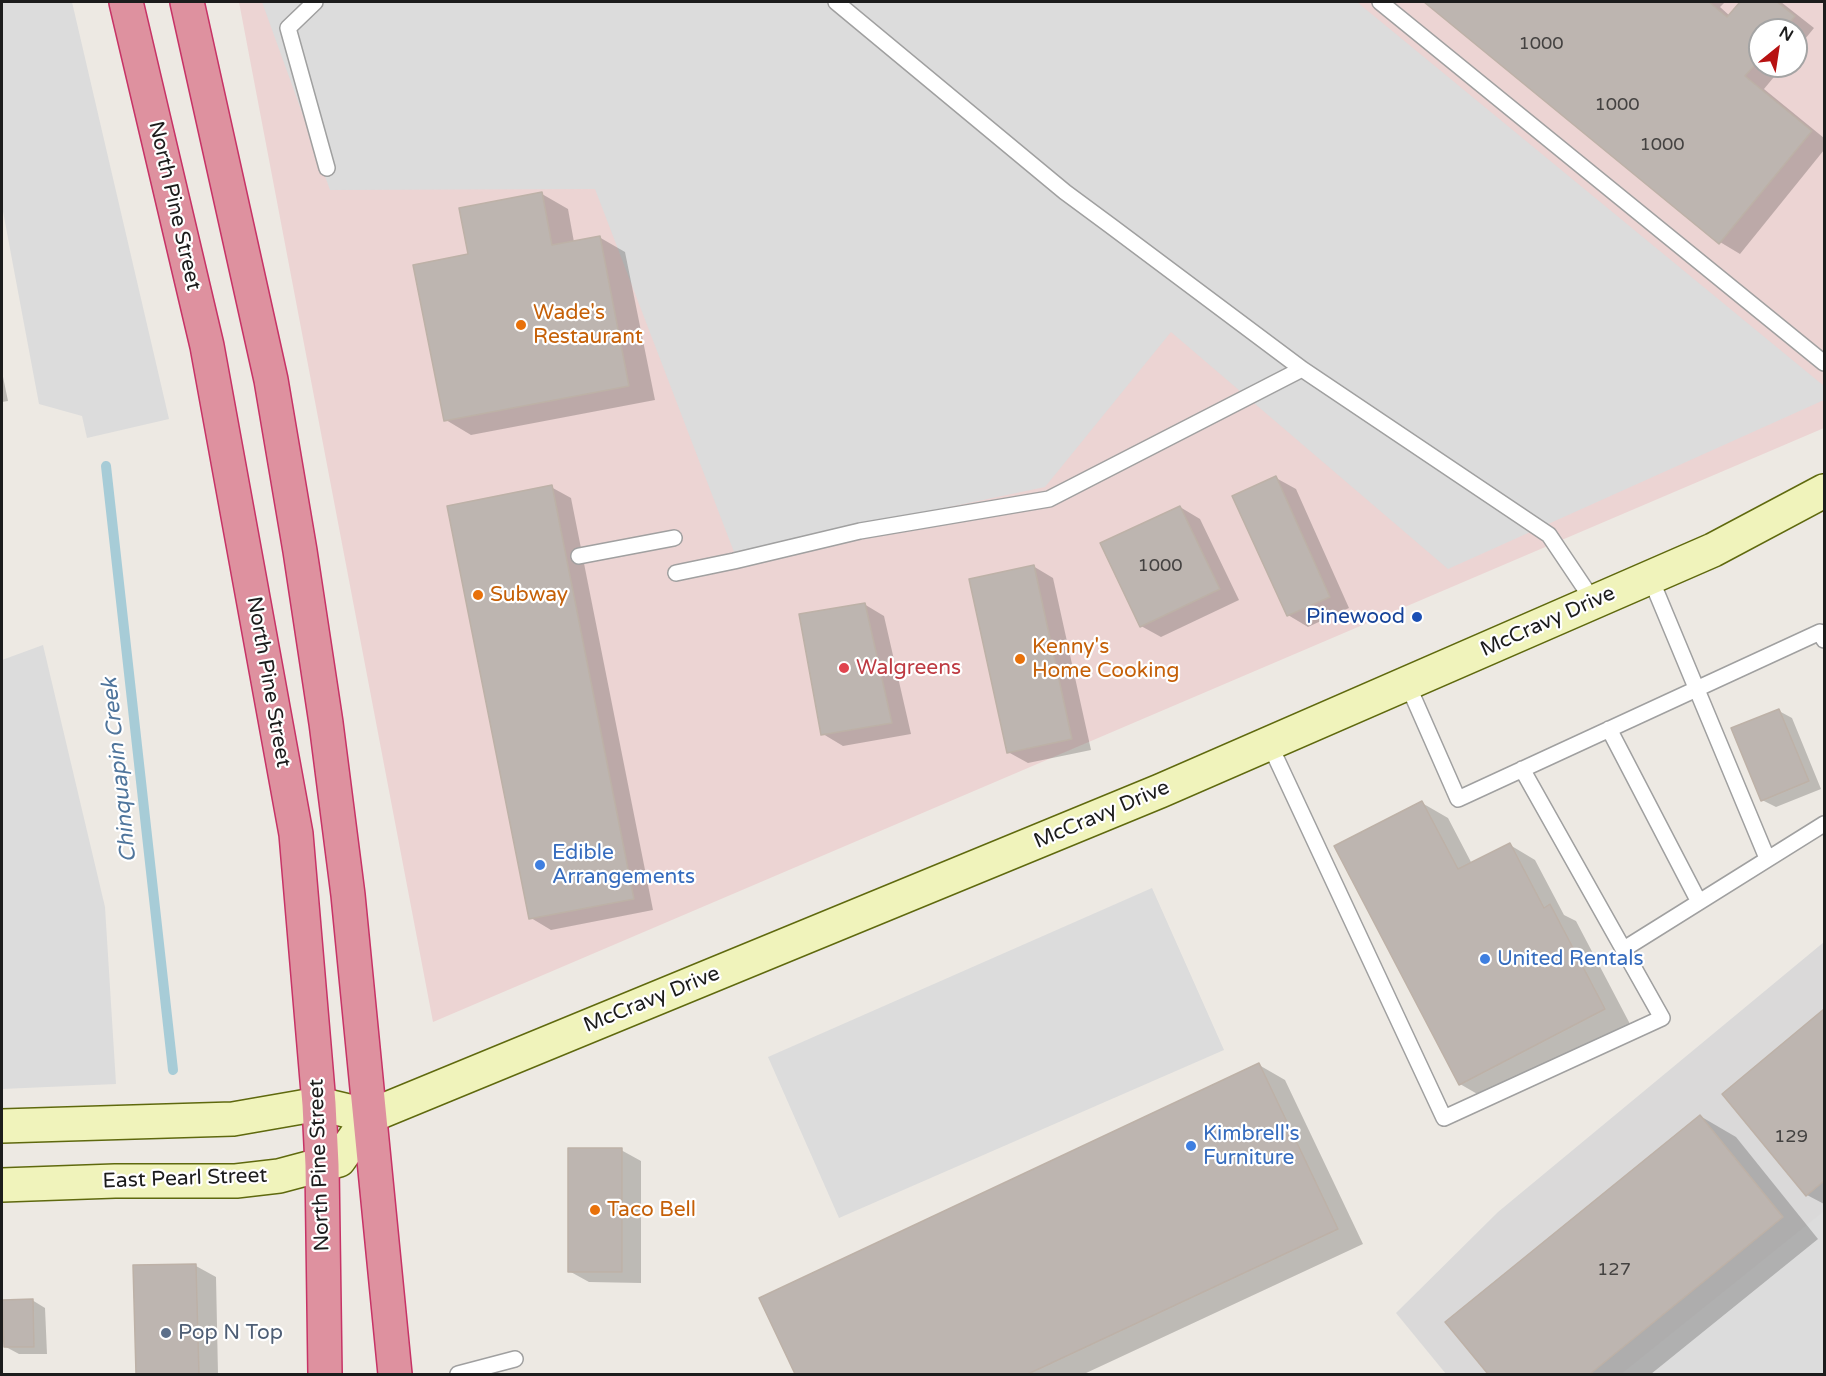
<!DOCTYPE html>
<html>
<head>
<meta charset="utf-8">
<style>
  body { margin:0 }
  #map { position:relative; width:1826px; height:1376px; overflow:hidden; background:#ede9e3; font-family:"Varela Round",sans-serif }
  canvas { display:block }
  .frame { position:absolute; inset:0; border:3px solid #1c1c1c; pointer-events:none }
  .north { position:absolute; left:1748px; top:18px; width:60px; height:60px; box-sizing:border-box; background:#fff; border:2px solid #a4a4a4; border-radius:50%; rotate:30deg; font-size:16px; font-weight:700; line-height:24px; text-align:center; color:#1c1c1c }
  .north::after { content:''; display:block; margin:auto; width:21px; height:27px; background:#b71212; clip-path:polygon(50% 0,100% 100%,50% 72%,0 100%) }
</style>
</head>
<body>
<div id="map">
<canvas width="1826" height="1376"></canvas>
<div class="frame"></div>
<div class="north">N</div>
</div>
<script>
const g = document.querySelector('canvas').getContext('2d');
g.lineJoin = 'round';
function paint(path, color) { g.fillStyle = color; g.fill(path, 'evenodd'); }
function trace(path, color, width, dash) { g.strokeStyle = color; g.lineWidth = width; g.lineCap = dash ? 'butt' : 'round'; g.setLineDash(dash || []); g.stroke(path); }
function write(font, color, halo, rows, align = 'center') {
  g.font = font + ' "Varela Round",sans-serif'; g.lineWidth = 4.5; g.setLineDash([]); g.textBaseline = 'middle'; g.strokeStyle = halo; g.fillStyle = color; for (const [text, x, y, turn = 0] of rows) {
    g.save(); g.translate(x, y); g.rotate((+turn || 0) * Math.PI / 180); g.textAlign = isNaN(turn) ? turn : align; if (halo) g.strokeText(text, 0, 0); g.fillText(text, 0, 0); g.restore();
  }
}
paint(new Path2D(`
  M1824 942V1374H1446L1396 1313 1498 1212Z`), '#dad9d9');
paint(new Path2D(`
  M239 2H1824V428L433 1022ZM1760 30H1796V66H1760Z`), '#ecd4d3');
paint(new Path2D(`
  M2 2H72L169 419 87 438 82 416 39 404 2 206Z
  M262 2H1357L1824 386V400L1448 569 1171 332 1045 487 734 552 595 189 330 190Z
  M43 645 105 907 116 1084 2 1089V660Z
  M1152 888 1224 1050 839 1218 768 1057Z
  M1824 1211V1374H1621Z`), '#dcdcdc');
paint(new Path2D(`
  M1426 2H1725L1720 7 1730 16 1742 2H1781L1814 28 1796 50V30H1760V66H1783L1764 89 1824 138V150L1740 254 1720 242Z
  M542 194 568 209 574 242 599 237 625 252 655 400 471 435 446 420 469 255Z
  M2 372 8 401 2 402Z
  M1276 478 1296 489 1349 608 1308 627 1288 615Z
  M551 487 571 498 653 910 551 930 531 918Z
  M1180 507 1200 519 1239 600 1161 637 1141 626Z
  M1033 566 1053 578 1091 750 1028 763 1008 752Z
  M864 604 884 616 911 734 843 746 823 734Z
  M1779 711 1792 718 1821 789 1776 807 1762 800Z
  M1422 803 1448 818 1472 864 1510 845 1535 860 1564 915 1576 921 1630 1024 1486 1099 1460 1084Z
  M1824 1011V1204L1807 1195 1725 1094Z
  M1259 1065 1285 1080 1363 1244 1084 1374H797L761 1299Z
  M1700 1116 1736 1137 1818 1239 1651 1374H1490L1447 1322Z
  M621 1150 641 1161V1283L589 1282 569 1271Z
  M196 1266 216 1277 218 1374H138L135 1267Z
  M32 1300 45 1308 47 1354H19L6 1347Z`), '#0003');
trace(new Path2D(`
  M106 466 173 1070`), '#a7ccd7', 10);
const building = new Path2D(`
  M1424 2H1709L1727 17 1740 2H1777L1795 16 1784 30H1760V59L1745 76 1812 131 1719 244Z
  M542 192 552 245 600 236 629 386 444 421 413 265 468 254 459 208Z
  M1276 476 1330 597 1287 616 1232 496Z
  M552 485 634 899 529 919 447 506Z
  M1180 506 1220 589 1140 627 1100 543Z
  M1034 565 1072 739 1007 753 969 579Z
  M865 603 892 723 821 735 799 614Z
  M1779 709 1809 781 1761 801 1731 728Z
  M1422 801 1458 869 1510 843 1544 908 1550 904 1605 1009 1459 1085 1334 846Z
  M1824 1009V1181L1806 1196 1722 1094Z
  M1259 1063 1338 1229 1028 1374H795L759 1298Z
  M1700 1115 1783 1217 1590 1374H1488L1445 1322Z
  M568 1148H622V1272H568Z
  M196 1264 199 1374H136L133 1265Z
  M33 1299 34 1347H4L2 1300Z`);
paint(building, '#bdb5b0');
trace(building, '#bdb1a7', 1.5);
const lane = new Path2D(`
  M315 2 288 28 327 168
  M836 2 1065 192 1111 226 1302 369 1549 535 1594 602
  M1380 2 1824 363
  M579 556 674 538
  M676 573 734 561 860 531 1049 499 1302 369
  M1650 577 1767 858
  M1407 683 1458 799 1820 632 1824 640
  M1609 729 1699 902
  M1269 743 1444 1118 1662 1018 1522 769
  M1624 949 1824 824
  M458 1374 515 1359`);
const secondary = new Path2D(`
  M370 1116 1160 791 1713 550 1824 491
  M2 1126 233 1119 319 1104 370 1116
  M2 1185 115 1181H236L279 1176 339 1160 370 1116`);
const highway = new Path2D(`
  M126 2 207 346 296 834 319 1104 322 1165 325 1374
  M187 2 271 380 300 551 326 723 348 895 395 1374`);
trace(lane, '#a0a0a0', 18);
trace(secondary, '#5f690e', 36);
trace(highway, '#c73366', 36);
trace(lane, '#fff', 15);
trace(secondary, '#f0f3bb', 33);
trace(highway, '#de919f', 33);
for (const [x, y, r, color] of [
  [521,325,6,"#e8710a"],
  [478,595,6,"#e8710a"],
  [1417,617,6,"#1a4fb4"],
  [1020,659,6,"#e8710a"],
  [844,668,6,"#e0444e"],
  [540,865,6,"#3f7fe0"],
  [1485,959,6,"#3f7fe0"],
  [1191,1146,6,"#3f7fe0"],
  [595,1210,6,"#e8710a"],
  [166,1333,6,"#5c6f8a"]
]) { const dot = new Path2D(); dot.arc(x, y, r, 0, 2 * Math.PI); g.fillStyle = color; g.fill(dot); trace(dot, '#fff', 2); }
write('18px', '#444241', null, [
  ["1000",1541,44],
  ["1000",1617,105],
  ["1000",1662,145],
  ["1000",1160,566],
  ["129",1791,1137],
  ["127",1614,1270]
]);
write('21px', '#1c1c1c', '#fff', [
  ["North Pine Street",174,206,77],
  ["McCravy Drive",1548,622,-24],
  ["North Pine Street",268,682,80],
  ["McCravy Drive",1102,815,-23],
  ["McCravy Drive",652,1000,-22],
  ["North Pine Street",320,1165,-92],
  ["East Pearl Street",185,1179,-2]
]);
write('21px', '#c56008', '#fff', [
  ["Wade's",533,313],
  ["Restaurant",533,337],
  ["Subway",490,595],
  ["Kenny's",1032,647],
  ["Home Cooking",1032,671],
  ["Taco Bell",607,1210]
], 'left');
write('21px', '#164399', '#fff', [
  ["Pinewood",1405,617]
], 'right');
write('21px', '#be3a42', '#fff', [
  ["Walgreens",856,668]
], 'left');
write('21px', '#366cbe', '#fff', [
  ["Edible",552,853],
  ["Arrangements",552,877],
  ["United Rentals",1497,959],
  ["Kimbrell's",1203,1134],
  ["Furniture",1203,1158]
], 'left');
write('21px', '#4e5e75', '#fff', [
  ["Pop N Top",178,1333]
], 'left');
write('italic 22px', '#4f759c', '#fff', [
  ["Chinquapin Creek",120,770,-96]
]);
</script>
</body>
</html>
